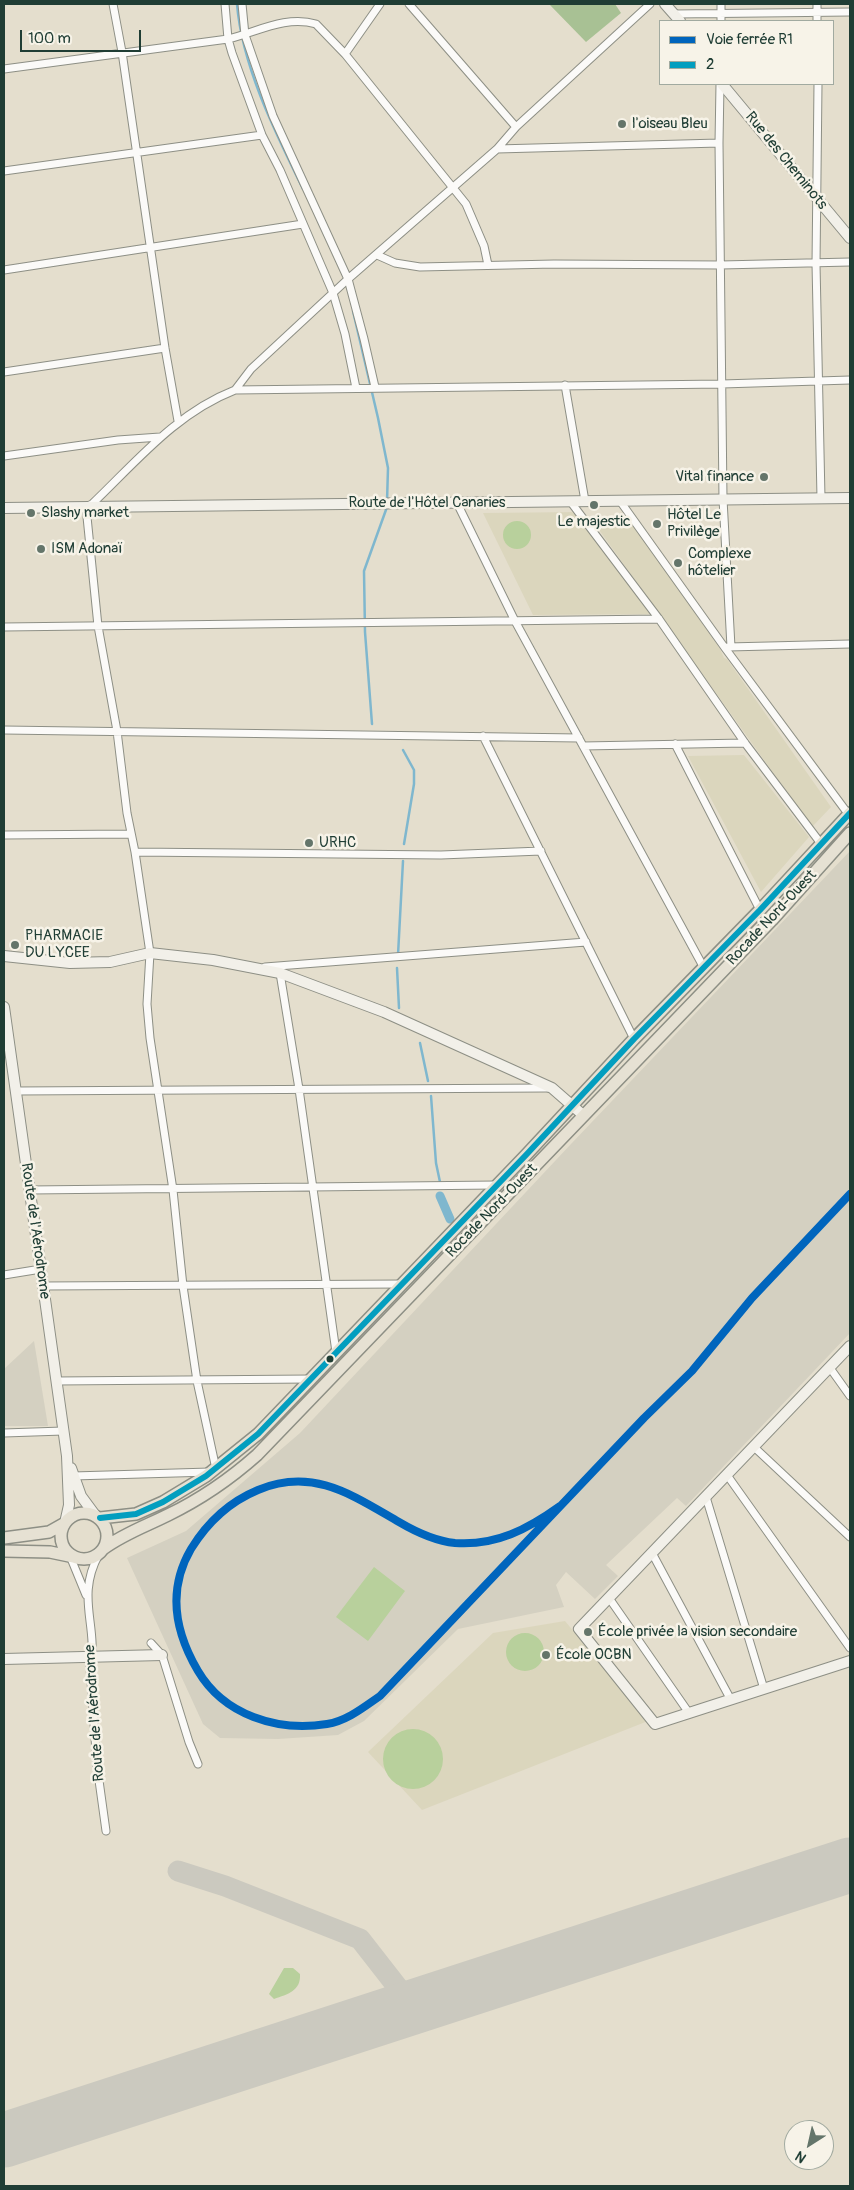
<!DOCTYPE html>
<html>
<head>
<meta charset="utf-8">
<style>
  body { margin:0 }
  #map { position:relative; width:854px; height:2190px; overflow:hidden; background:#e4decd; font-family:Pangolin,sans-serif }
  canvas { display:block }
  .frame { position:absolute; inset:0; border:5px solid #1f3d34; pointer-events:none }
  .legend { position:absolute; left:659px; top:20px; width:175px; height:65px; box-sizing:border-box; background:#f7f3e8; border:1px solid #a1aaa0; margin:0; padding:6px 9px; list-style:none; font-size:15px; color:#1f3d34 }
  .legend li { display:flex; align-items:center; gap:10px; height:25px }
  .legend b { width:25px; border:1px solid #a1aaa0 }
  .north { position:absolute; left:784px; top:2120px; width:50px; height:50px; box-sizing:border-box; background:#f7f3e8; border:1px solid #a1aaa0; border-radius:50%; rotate:215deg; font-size:14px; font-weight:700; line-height:20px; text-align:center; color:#1f3d34 }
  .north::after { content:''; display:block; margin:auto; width:18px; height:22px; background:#64756a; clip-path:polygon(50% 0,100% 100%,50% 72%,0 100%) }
  .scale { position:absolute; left:20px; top:30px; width:121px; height:22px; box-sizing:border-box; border:2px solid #1f3d34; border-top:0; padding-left:6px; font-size:15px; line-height:18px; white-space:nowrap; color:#1f3d34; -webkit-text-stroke:4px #f7f3e8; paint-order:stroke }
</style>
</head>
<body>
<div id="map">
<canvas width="854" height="2190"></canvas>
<div class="frame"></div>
<ul class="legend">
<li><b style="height:6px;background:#0065bd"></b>Voie ferrée R1</li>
<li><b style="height:6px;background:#039ebf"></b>2</li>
</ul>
<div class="north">N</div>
<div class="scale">100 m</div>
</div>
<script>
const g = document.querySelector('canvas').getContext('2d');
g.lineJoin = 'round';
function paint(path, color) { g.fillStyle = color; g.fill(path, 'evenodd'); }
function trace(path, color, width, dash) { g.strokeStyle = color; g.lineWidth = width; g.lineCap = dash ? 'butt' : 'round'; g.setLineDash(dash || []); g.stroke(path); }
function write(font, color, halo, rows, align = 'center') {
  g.font = font + ' Pangolin,sans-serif'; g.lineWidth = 5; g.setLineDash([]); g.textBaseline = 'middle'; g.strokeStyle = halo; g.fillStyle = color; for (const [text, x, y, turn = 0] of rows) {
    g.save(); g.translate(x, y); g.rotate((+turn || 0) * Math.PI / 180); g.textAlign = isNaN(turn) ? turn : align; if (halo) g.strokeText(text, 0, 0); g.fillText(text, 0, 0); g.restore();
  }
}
paint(new Path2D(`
  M580 512 651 614 533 615 483 513Z
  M631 519 720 649 724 658 727 659 831 807 812 827 592 520Z
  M744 755 809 837 761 892 688 756Z
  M565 1621 648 1721 422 1810 368 1752 493 1633Z`), '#dbd6bd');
paint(new Path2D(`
  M850 851V1333L686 1506 677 1498 606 1565 618 1576 595 1599 566 1572 556 1585 564 1607 458 1629 364 1721 338 1735 278 1739 220 1738 203 1724 127 1558 186 1531 300 1433 571 1144Z
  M34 1341 48 1426H4V1369Z`), '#d4d0c1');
paint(new Path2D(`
  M503 535a14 14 0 1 1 28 0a14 14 0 1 1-28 0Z
  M374 1567 405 1591 368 1641 336 1617Z
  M506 1652a19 19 0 1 1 38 0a19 19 0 1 1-38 0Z
  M383 1759a30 30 0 1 1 60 0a30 30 0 1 1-60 0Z
  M284 1968H293L300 1974C301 1991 288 1994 274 1999L269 1994Z`), '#b8d09c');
paint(new Path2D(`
  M549 4H615L621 13 586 42Z`), '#a8c194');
trace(new Path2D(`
  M237 4C242 66 275 132 303 189
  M353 311 378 418 388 468 387 502
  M372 724 365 632 364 571 387 507
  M403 750 414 770V784L404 844
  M398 955 403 861
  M397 968 399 1008
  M420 1043 428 1081
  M431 1096 436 1163 440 1182`), '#7fb7ce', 2.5);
trace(new Path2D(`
  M440 1196 450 1219`), '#7fb7ce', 9);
trace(new Path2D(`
  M178 1871 225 1886 360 1939 413 2007`), '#cbc9bf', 21);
trace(new Path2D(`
  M4 2140 850 1865`), '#cbc9bf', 55);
const street = new Path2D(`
  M113 4 122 52 165 348 178 421
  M225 4 228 39 232 53 262 135 280 170 333 293 345 334 356 388
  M242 4 245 35 273 116 348 279 364 339 375 387
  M409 4 516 127
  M721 4V21
  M817 4V21
  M674 14 850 12
  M345 54 380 4
  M4 69 228 39C257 32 286 15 316 24L345 54 466 204 484 246 488 265
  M720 84 719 143 723 499 731 647
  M818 84 816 264 821 498
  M497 149 719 143
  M4 171 262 135
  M377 255 395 263 420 267 554 264 721 265 850 262
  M4 270 303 224
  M4 372 165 348
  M565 385 585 501
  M235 390 251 369 348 279 497 149 516 127 650 4
  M4 456 118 440 160 437
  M570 501 659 619 745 743 822 845
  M620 501 725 648 849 815
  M457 503 515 621 704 968
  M4 627 659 619
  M728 647 850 644
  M4 730 579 738
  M483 736 634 1039
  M675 744 760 910
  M583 746 745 743
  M4 835 130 834
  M135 852 441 855 541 851
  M265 967 586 942
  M280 973 299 1089 336 1352
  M16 1091 547 1088
  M30 1190 496 1185
  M4 1275 41 1269
  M43 1286 402 1284
  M830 1368 850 1396
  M56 1381 311 1379
  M4 1433 63 1431
  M754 1447 850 1537
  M216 1469 197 1381 183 1286 173 1190 150 1038 147 1004 150 953 135 852 127 813 117 731 98 626 86 507 92 504C137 461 176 413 235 390L722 384 850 380
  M727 1475 850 1648
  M73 1476 210 1472
  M706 1497 764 1689
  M652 1553 731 1700
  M99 1554C75 1598 99 1626 90 1667L97 1766 106 1831
  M70 1556 86 1595
  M609 1598 689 1713
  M151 1643 162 1655 189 1742 198 1764`);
const secondary = new Path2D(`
  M665 4 680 21
  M722 84 850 238
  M4 508 850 498
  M4 956 70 963 110 962 150 953 213 960 280 973 384 1012 552 1088 583 1115
  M4 1007 67 1456 69 1505 65 1523
  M850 1346 579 1629 655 1724 850 1661
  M71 1468 81 1496 95 1515
  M4 1659 162 1655`);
const primary = new Path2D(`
  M61 1536a23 23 0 1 1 46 0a23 23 0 1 1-46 0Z
  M100 1518 136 1514 163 1502 206 1476 258 1434 526 1155 634 1039 760 910 850 813
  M4 1538 49 1532 65 1523
  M103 1549C123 1534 146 1526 168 1515 201 1499 230 1479 257 1455L772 920 850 833
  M4 1551 50 1552 74 1557`);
trace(street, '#8d8f85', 9);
trace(secondary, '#8d8f85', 12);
trace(primary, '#8d8f85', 14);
trace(street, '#fbfaf8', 7);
trace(secondary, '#f2f0e9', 10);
trace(primary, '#e6e1d3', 11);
trace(new Path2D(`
  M100 1518 136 1514 163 1502 206 1476 258 1434 526 1155 634 1039 760 910 850 813`), '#039ebf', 6);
trace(new Path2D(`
  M560 1506C528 1529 496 1546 455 1543 435 1541 416 1532 399 1522 352 1495 313 1467 258 1490 229 1502 207 1523 191 1549 167 1590 175 1632 198 1671 224 1715 277 1732 327 1724 347 1721 364 1707 380 1696L644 1418 692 1371 752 1298 850 1194`), '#0065bd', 8);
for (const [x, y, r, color] of [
  [622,124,5,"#64756a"],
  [764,477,5,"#64756a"],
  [594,505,5,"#64756a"],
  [31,513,5,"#64756a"],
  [657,524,5,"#64756a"],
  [41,549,5,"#64756a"],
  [678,563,5,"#64756a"],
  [309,843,5,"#64756a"],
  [15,945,5,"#64756a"],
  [330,1359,4.5,"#1f3d34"],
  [588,1632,5,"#64756a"],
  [546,1655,5,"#64756a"]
]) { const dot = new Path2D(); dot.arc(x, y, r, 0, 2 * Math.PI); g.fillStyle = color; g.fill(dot); trace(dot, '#f7f3e8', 2); }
write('15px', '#1f3d34', '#f7f3e8', [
  ["l'oiseau Bleu",632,124],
  ["Vital finance",754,477,"right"],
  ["Slashy market",41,513],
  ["Hôtel Le",667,515],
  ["Privilège",667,532],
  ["Le majestic",594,522,"center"],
  ["ISM Adonaï",51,549],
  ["Complexe",688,554],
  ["hôtelier",688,571],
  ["URHC",319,843],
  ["PHARMACIE",25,936],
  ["DU LYCEE",25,953],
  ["École privée la vision secondaire",598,1632],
  ["École OCBN",556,1655]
], 'left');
write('15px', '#1f3d34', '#f7f3e8', [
  ["Rue des Cheminots",786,161,51],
  ["Route de l'Hôtel Canaries",427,503],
  ["Rocade Nord-Ouest",772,918,-47],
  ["Rocade Nord-Ouest",492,1211,-46],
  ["Route de l'Aérodrome",35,1231,82],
  ["Route de l'Aérodrome",95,1713,-94]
]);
</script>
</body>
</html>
